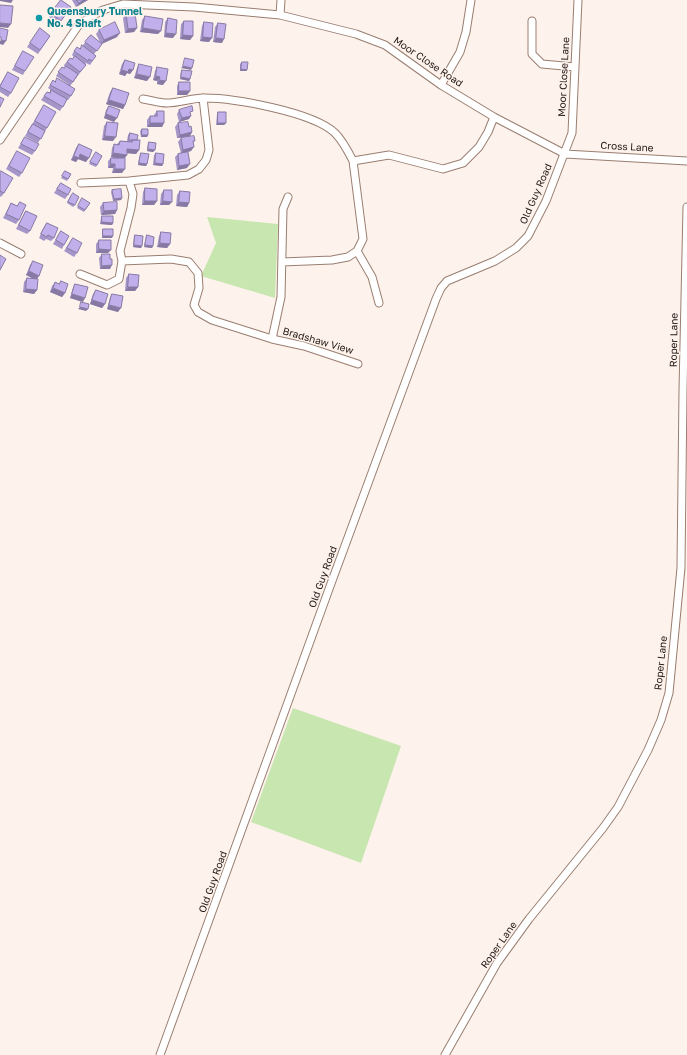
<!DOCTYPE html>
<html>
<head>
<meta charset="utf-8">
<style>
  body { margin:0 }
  canvas { display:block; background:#fef2ec }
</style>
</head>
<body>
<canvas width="687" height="1055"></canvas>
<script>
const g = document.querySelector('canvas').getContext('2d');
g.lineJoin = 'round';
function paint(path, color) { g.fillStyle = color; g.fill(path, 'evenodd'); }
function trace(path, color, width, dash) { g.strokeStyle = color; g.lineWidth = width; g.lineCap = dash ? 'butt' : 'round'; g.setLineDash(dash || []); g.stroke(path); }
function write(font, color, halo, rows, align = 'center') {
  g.font = font + ' "Golos Text",sans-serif'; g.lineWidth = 3; g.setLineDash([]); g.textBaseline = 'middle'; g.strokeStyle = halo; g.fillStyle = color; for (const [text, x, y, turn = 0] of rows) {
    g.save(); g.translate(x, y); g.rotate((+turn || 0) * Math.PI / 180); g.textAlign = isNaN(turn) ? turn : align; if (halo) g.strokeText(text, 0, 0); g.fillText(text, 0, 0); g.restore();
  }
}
paint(new Path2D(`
  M207 217 278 224 275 298 201 276 216 243Z
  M293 708 401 746 361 863 251 822Z`), '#c8e6b0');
const street = new Path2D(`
  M280 15 281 0
  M532 21V54L542 64 575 67
  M441 85 460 52 466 32 471 0
  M143 99C151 100 159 103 167 103 179 103 191 98 204 98 234 98 313 112 335 133 343 141 348 151 353 161L389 155 443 169 463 163 479 147 488 132 494 117
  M0 140 78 26 90 17 103 10 123 4 194 7 280 15 356 34 385 45 441 85 494 117 565 154 687 161
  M81 183 129 181 188 175 199 169 206 160 209 150 203 98
  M0 243 21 254
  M357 251 372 277 379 303
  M122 261 171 259 189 262 198 273 199 288 194 305 198 312 212 320 272 339 304 346 358 364
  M282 262 332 260 348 257 357 251 363 239 353 161
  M80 274 107 285 119 279 122 261 120 251 131 208 133 194 129 181
  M272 339 281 297 283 209 288 197
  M160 1055 329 589 436 299 441 288 447 281 495 261 516 248 528 236 546 201 572 133 578 0
  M445 1055 497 963 529 919 603 828 618 807 648 750 661 720 669 693 681 568 683 390 687 207`);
trace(street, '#997e70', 9);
trace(street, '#fff', 7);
paint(new Path2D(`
  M61 0 71 7 58 25 49 17Z
  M72 0H88L76 7Z
  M126 14 137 28 134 32 125 33 123 18Z
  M145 16 158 34 140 32 142 20Z
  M168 18 173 38 164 37 165 22Z
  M184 21 193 36 190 40 180 39 181 24Z
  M204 22 209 42 200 41 202 26Z
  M218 23 222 43 213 42 215 27Z
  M40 28 50 36 38 54 27 47Z
  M99 30 117 37 102 44 94 54 96 56 90 65 86 63 83 69 70 86 71 96 68 100H67L60 111 41 100 47 92 49 93 51 90 48 88 53 80 55 82 68 84 56 76 62 67 64 68 65 67 64 65 70 58 72 59 74 57 72 55 74 51 80 49 91 35 100 42 96 34Z
  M23 51 25 71 23 75 12 70Z
  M125 60 133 70 130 74 127 73 125 76 119 74 122 64Z
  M242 62 247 70 246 71H240V64Z
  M139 64 147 81 134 78 137 68Z
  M157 67 163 85 157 84V81L153 80 155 71Z
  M182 70 190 79 189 81 180 79 181 72Z
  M8 72 11 93 8 97 0 92V85Z
  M179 82 190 91 187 95H177V86Z
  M113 88 125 105 123 109 106 104 110 92Z
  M44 105 47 128 38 143 25 136Z
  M109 106 114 122 104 118 106 110Z
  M179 110 191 114 189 119 179 122 177 114Z
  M157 111 164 123 162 127H147V120L150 116H154V115Z
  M218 112 226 123 224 125H216L217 114Z
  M107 122 113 141 102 140 104 126Z
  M178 123 192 132 190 136 177 138 175 127Z
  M142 129 148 135 147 137H141L140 131Z
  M130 133 137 140 139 150 136 154 127 153V155L125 158 122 173H112L113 168H108V161L111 158H115L111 157 112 148 114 144H117L120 141H127L128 135Z
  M25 137 35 151 32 155 18 148Z
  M181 138 193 143 191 151 188 152 187 168 177 170 175 157 178 154 181 153 178 142Z
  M149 142 155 150 153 152 147 151 148 144Z
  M79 144 86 162 78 159 76 162 71 160 76 148Z
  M17 151 22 173 19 177 6 169Z
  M96 152 102 156 96 167 89 164Z
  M141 153 147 164 146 166 138 165 140 155Z
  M156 153 163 164 162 166 153 165 154 155Z
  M65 171 68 179 67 181 61 178Z
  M0 173 4 193 1 197 0 196Z
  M61 183 68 195 65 199 54 193Z
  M145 188 157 201 154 205H142L143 192Z
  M112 190 122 198 121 200 113 201 111 192Z
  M164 190 169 205H160L161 194Z
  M180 191 189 203 187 207 176 206 177 195Z
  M71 195 75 205 73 207 67 203Z
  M81 200 90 203 84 212 77 208Z
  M20 202 19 220 16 224 3 218 9 207 11 203 17 206Z
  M103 203 117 210 115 214 101 215 100 207Z
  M26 211 30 231 27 234 16 229 24 214Z
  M102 216 113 223 112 225 100 224 101 218Z
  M47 223 54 238 51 241 46 239 44 241 39 238 44 227Z
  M103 229 112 238H102V231Z
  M61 231 64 245 62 249 53 244Z
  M161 232 170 244 167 248 157 247 159 236Z
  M135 235 142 246 141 248 133 247 134 237Z
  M147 235 153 246 152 248 144 247 146 237Z
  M73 238 77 253 74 257 64 251Z
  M99 240 108 253H96V244Z
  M102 254 110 269H100L99 258Z
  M33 261 39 276 37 279V290L34 294 23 292 24 282 27 278 34 279 26 275 30 265Z
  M129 274 138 287 135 291H125L126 278Z
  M61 281 65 293 62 297 50 292 52 286 55 282 59 284Z
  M75 284 83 302 70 298 73 288Z
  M96 290 105 304 102 308 90 304 93 294Z
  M112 294 118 312 107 309 110 298Z`), '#a596c9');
paint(new Path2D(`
  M0 0H13L11 3 0 1Z
  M84 0H88L76 7 79 3Z
  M0 23 11 24 8 28 0 27Z
  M137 28 134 32 125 33 128 29Z
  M143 28 161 31 158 34 140 32Z
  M120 33 117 37 101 44 104 40Z
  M166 33 176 34 173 38 164 37Z
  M183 35 193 36 190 40 180 39Z
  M203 37 212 38 209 42 200 41Z
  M216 38 224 39 222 43 213 42Z
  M1 40 6 41 3 45 0 44V41Z
  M183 66 192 68 191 70 181 68Z
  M129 69 133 70 130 74 127 73 125 76 119 74 122 70Z
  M241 69 247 70 246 71H240Z
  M137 74 150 77 147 81 134 78Z
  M156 76 160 77 157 81 153 80Z
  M181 77 190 79 189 81 180 79Z
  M159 80 166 81 163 85 157 84Z
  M179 91H190L187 95H177Z
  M109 100 125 105 123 109 106 104Z
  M106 114 117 118 114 122 104 118Z
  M191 116 189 119 179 122 182 118Z
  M150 123H164L162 127H147Z
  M218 123H226L224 125H216Z
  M192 132 190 136 177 138 180 135Z
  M142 135H148L147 137H141Z
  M105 136 116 137 113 141 102 140Z
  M194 147 191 151 181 153 183 150Z
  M127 149 139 150 136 154 125 153Z
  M148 149 155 150 153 152 147 151Z
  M113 153 127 155 124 159 111 157Z
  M80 154 89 158 86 162 78 159 76 162 71 160 74 156Z
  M139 163 147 164 146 166 138 165Z
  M155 163 163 164 162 166 153 165Z
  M111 164H115L113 168H108Z
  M190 164 187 168 177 170 179 166Z
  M115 169H125L122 173H112Z
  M122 198 121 200 113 201 114 199Z
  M145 201H157L154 205H142Z
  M163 201 172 202 169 205H160Z
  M179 202 189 203 187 207 176 206Z
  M117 210 115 214 101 215 104 211Z
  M102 222 113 223 112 225 100 224Z
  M103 236H113L112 238H102Z
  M160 243 170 244 167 248 157 247Z
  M134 245 142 246 141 248 133 247Z
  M145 245 153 246 152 248 144 247Z
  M99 249 111 250 108 253H96Z
  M112 265 110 269H100L102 266Z
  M29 271 39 276 36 280 26 275Z
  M128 287H138L135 291H125Z
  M53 288 65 293 62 297 50 292Z
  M26 289 37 290 34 294 23 292Z
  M72 294 85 298 83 302 70 298Z
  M92 300 105 304 102 308 90 304Z
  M109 305 121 308 118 312 107 309Z
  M80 307 88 309 86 311 78 309Z`), '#867aa4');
const building = new Path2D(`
  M61 0 71 7 61 21 51 13Z
  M77 0H84L79 3Z
  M0 5 13 6 11 24 0 23Z
  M135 13 137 28 128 29 126 14Z
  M145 16 163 19 161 31 143 28Z
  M168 18 177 20 176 34 166 33Z
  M184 21H193V36L183 35Z
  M115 22 120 33 104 40 99 30Z
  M204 22 213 23 212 38 203 37Z
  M218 23 226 24 224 39 216 38Z
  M0 28 8 30 6 41 1 40V37H0Z
  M40 28 50 36 40 50 30 43Z
  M91 35 102 44 97 51 85 42Z
  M82 45 96 56 92 61 89 59 88 61 74 51 77 47 80 49Z
  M23 51 34 57 25 71 15 66Z
  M75 56 86 65 80 72 67 62 70 58 72 59Z
  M185 58 194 60 192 68 183 66Z
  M125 60 135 63 133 70 129 69 128 72 122 70Z
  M242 62H248L247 70 241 69Z
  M139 64 152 67 150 77 137 74Z
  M66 66 78 74 73 82 58 72 62 67 64 68Z
  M157 67 168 69 166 81 159 80 160 77 156 76Z
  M182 70 192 71 190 79 181 77Z
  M8 72 19 78 11 93 0 87Z
  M57 78 75 89 71 96 50 85 53 80 55 82Z
  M179 82H190V91H179Z
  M113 88 129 93 125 105 109 100Z
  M51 90 67 99 63 107 44 96 47 92 50 93Z
  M0 97 4 99 0 107Z
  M44 105 56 112 47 128 35 121Z
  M109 106 120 110 117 118 106 114Z
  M192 106 193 111 190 112 191 116 182 118 179 110Z
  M157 111H164V123H150V116H157Z
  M218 112H226V123H218Z
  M107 122 118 123 116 137 105 136Z
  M188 122 189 127 191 126 192 132 180 135 178 123Z
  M33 124 45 131 41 139 28 132Z
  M142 129H148V135H142Z
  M130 133 138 135 137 140H129Z
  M194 136 195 141H193L194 147 183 150 181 138Z
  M25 137 39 144 35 151 21 144Z
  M132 140H140L139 150 127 149V155L113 153 114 144 119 145 120 141 132 142Z
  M149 142 156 143 155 150 148 149Z
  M79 144 92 150 89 158 80 154 79 158 74 156Z
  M17 151 30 158 22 173 9 166Z
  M96 152 102 156 97 165 90 162Z
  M188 152 190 164 179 166 178 154Z
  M141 153 149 154 147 164 139 163Z
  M156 153 164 154 163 164 155 163Z
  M111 158H125V169H115V164H111Z
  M1 171 13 178 4 193 0 191V173Z
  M65 171 71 174 68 179 62 176Z
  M61 183 71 189 68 195 57 189Z
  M145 188 157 189V201H145Z
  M121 189 122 198 114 199 112 190Z
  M164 190H172V202L163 201Z
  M180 191 190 192 189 203 179 202Z
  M73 193 79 197 75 205 68 202Z
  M82 198 90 203 85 210 78 206Z
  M20 202 26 205 19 220 6 214 11 203 17 206Z
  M117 202V210L104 211 103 203Z
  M26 211 37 216 30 231 19 225Z
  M102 216H113V223L102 222Z
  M47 223 58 228 54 238 48 235 47 237 41 234Z
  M103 229H113V236H103Z
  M61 231 69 236 64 245 56 240Z
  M161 232 171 233 170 244 160 243Z
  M135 235 143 236 142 246 134 245Z
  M147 235 154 237 153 246 145 245Z
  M73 238 82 243 77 253 67 248Z
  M99 240H111V250L99 249Z
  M102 254H110V259H112V265L102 266Z
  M0 255 6 259 0 270Z
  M33 261 43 265 39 276 29 271Z
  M129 274 139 275 138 287H128Z
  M27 278 38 279 37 290 26 289Z
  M61 281 68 284 65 293 53 288 55 282 59 284Z
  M75 284 88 287 85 298 72 294Z
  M96 290 108 294 105 304 92 300Z
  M112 294 123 296 121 308 109 305Z
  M81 302 89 304 88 309 80 307Z`);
paint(building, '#c0afea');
trace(building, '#867aa4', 1);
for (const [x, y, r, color] of [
  [39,18,4,"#0f9aa8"]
]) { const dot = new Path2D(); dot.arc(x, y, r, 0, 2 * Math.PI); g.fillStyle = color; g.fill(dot); trace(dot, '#fef2ec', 1.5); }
write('bold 10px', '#0d838f', '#fef2ec', [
  ["Queensbury Tunnel",47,12],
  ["No. 4 Shaft",47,24]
], 'left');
write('10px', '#211712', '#fef2ec', [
  ["Moor Close Road",428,62,34],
  ["Moor Close Lane",564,77,-87],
  ["Cross Lane",627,147,3],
  ["Old Guy Road",536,194,-66],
  ["Roper Lane",674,340,-89],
  ["Bradshaw View",318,341,16],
  ["Old Guy Road",323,577,-70],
  ["Roper Lane",661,663,-84],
  ["Old Guy Road",213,882,-70],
  ["Roper Lane",499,945,-55]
]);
</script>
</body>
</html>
